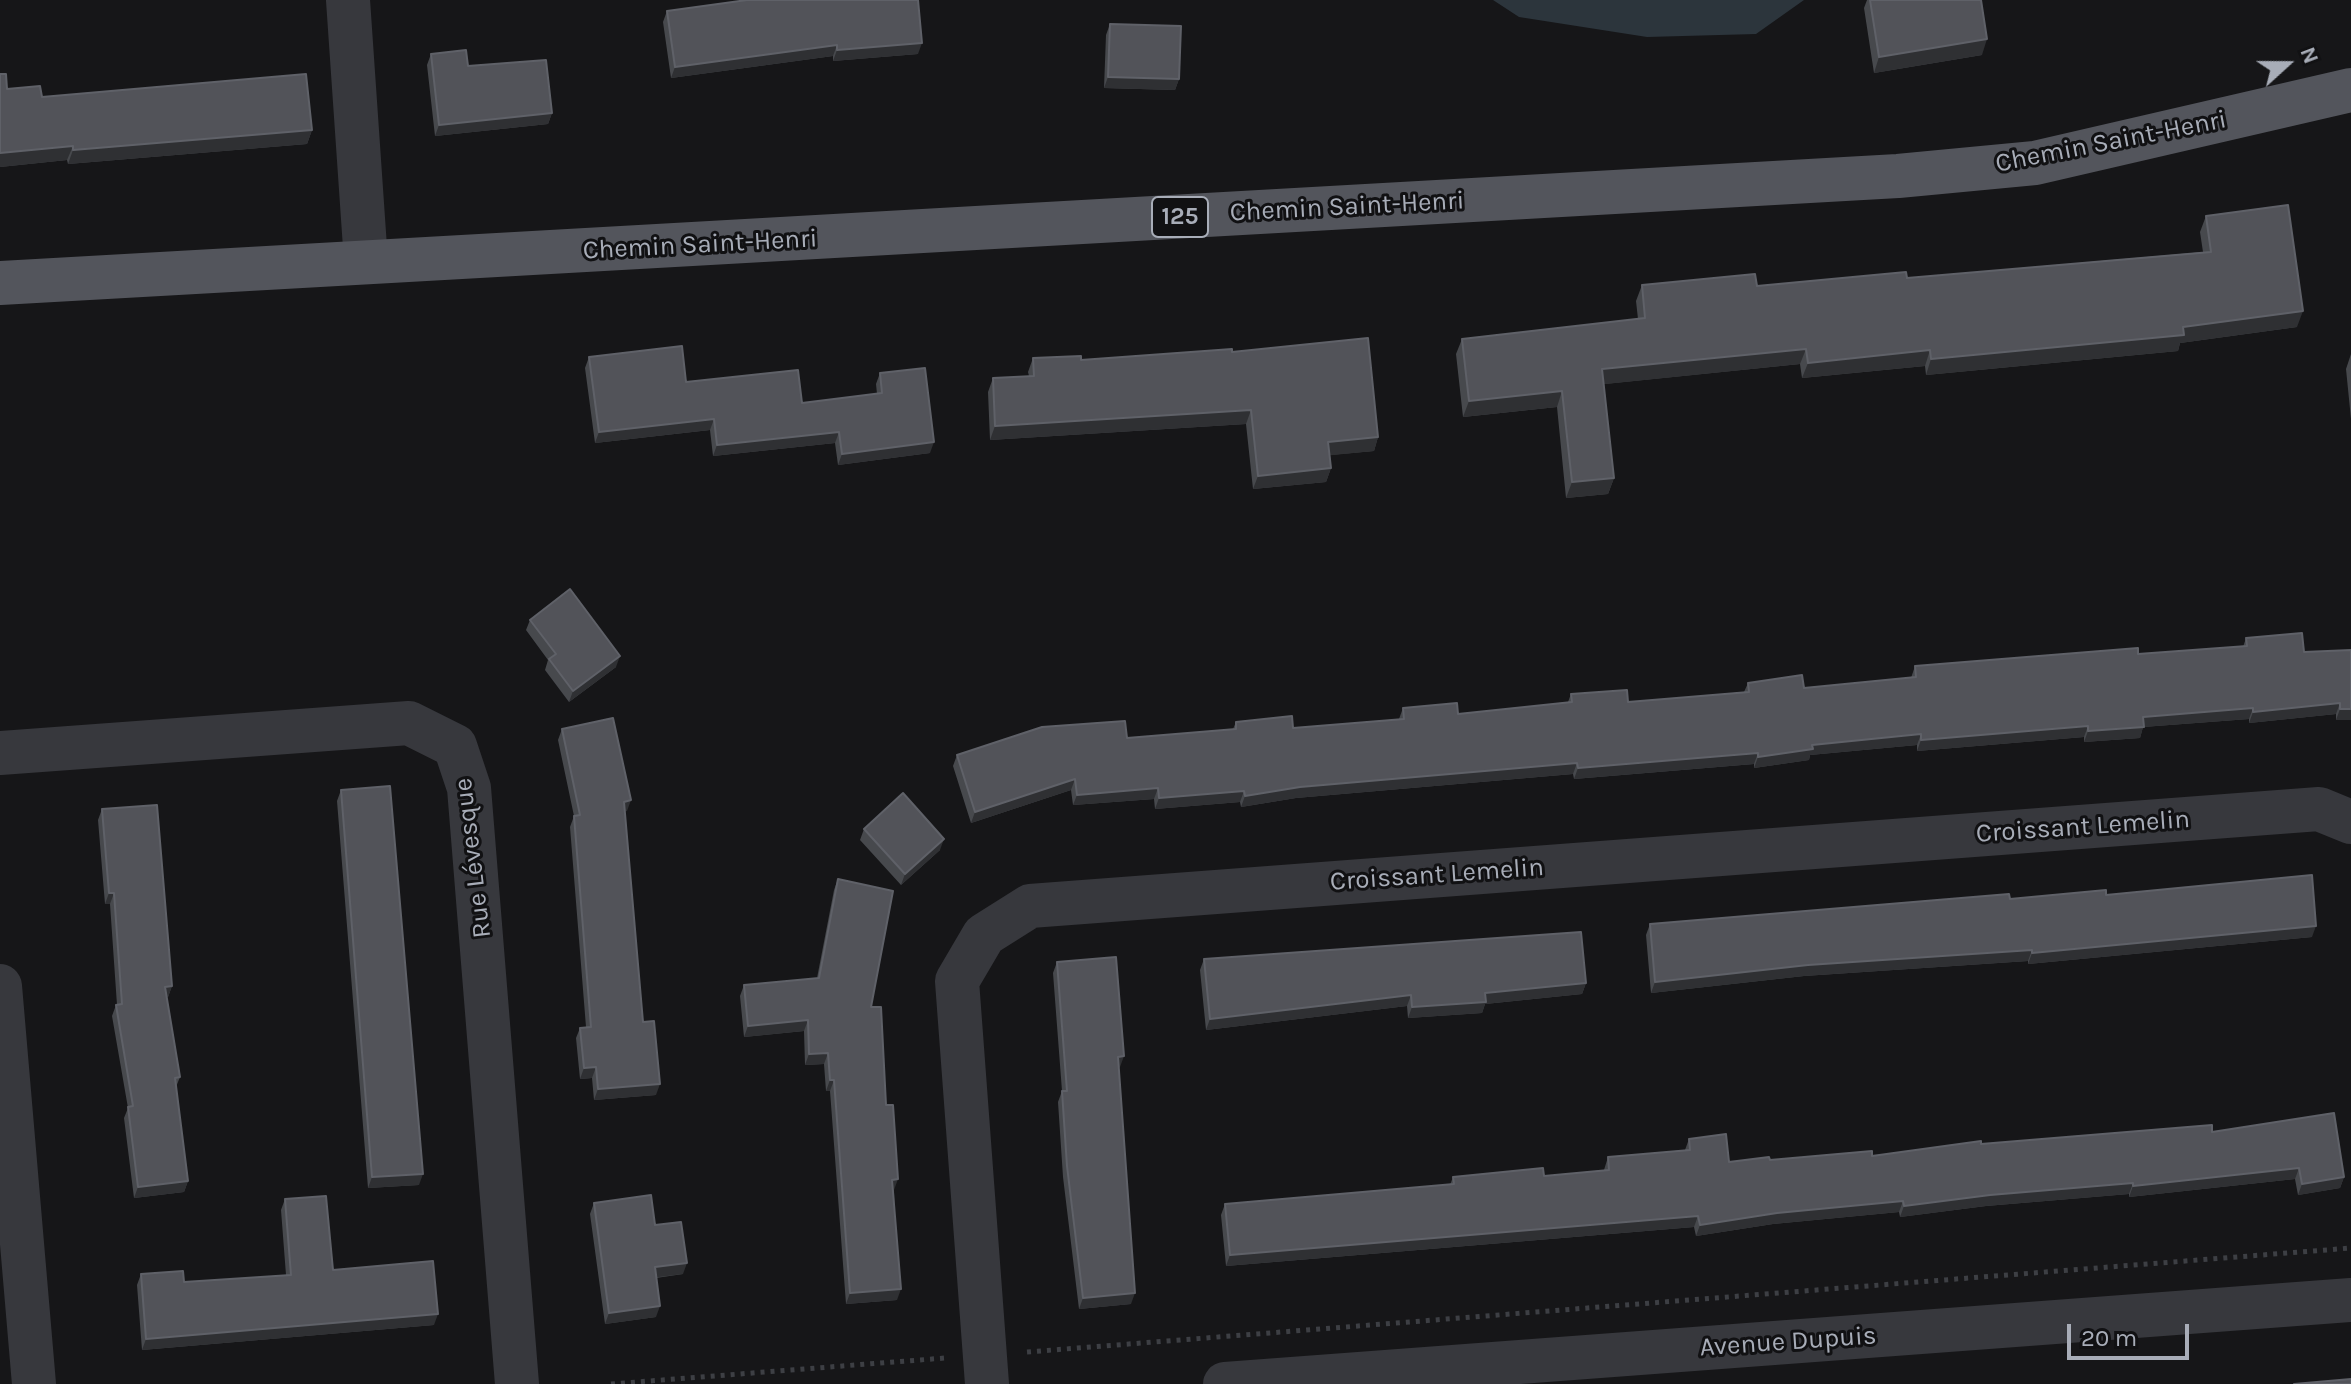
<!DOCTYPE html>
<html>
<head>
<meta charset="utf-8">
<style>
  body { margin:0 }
  #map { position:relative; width:2351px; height:1384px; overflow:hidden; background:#161618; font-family:Karla,sans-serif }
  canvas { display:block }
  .north { position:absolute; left:2247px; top:24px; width:80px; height:80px; -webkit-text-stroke:6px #111113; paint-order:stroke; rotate:69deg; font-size:22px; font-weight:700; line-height:32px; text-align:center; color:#a8adb8 }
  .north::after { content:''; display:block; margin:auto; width:28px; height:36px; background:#a8adb8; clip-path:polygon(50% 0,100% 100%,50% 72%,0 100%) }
  .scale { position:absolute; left:2067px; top:1324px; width:122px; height:36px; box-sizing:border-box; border:4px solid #a8adb8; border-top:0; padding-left:10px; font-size:24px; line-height:28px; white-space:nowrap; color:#a8adb8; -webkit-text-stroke:6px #111113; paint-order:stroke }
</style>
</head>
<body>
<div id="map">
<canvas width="2351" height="1384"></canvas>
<div class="north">N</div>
<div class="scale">20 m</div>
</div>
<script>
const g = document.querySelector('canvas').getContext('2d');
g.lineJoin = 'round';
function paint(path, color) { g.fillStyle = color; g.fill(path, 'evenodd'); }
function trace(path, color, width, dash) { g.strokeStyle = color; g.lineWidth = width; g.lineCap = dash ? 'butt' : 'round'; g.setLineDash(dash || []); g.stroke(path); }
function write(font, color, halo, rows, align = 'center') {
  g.font = font + ' Karla,sans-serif'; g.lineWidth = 6; g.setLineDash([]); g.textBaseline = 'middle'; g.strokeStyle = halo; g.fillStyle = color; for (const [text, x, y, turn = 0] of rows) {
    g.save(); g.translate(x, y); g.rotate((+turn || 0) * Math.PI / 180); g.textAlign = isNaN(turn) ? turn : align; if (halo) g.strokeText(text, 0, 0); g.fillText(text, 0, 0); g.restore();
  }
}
paint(new Path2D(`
  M1493 0H1804L1756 34 1647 37 1519 17Z`), '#2c353c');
trace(new Path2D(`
  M1027 1352 2351 1248
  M611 1384 945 1358`), '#3d3f44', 5, [4, 6]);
trace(new Path2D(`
  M348 0 366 262
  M0 753 409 723 455 746 469 788 517 1384
  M0 986 34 1384
  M987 1384 957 981 984 935 1030 906 2319 809 2351 822
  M1225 1384 2351 1300`), '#37383d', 44);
trace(new Path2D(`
  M0 283 1898 176 2035 163 2351 90`), '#53555c', 44);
paint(new Path2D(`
  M1867 0H1981L1982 55 1874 73 1864 8Z
  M667 11 918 54 833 61V56L671 78 663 22Z
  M1110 24 1179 79 1175 90 1104 88 1106 35Z
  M431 54 468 66 552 113 548 124 435 136 427 65Z
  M0 74 7 89 42 97 312 130 307 144 68 164 67 160 0 167Z
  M2206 216 2297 327 2180 343 2178 351 1926 375 1925 366 1802 378 1800 364 1604 384 1614 478 1608 494 1566 498 1557 407 1463 417 1456 354 1462 339 1638 319 1636 301 1642 285 1757 286 1907 278 2203 252 2200 232Z
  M1232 352 1378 437 1374 451 1330 455 1331 468 1326 482 1253 489 1246 424 990 440 988 392 993 378 1029 376 1028 372 1033 358 1081 360Z
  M2351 354V419L2346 369Z
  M589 357 686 382 802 403 877 394 876 384 880 373 930 453 838 465 835 443 713 456 710 430 595 443 585 368Z
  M530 620 616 667 569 702 545 670 548 660 526 630Z
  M2246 638 2304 652 2351 720H2336V714L2249 723V719L2143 727 2140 738 2084 742V737L1917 751V745L1810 755 1809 760 1754 768V764L1574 779 1573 774 1296 798 1241 807 1240 802 1155 809 1154 799 1073 805 1071 790 971 823 953 766 957 755 1233 729 1236 722 1293 728 1399 719 1403 708 1458 714 1568 702 1571 694 1628 702 1744 692 1748 683 1804 688 1911 678 1915 666 2138 654 2243 647Z
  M562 729 627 811H625L643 1022 656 1095 594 1100 592 1078 580 1079 576 1038 580 1028 586 1027 570 827 574 816 558 740Z
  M341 790 419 1185 368 1188 337 801Z
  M102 809 172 986 168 997H167L180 1077 176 1087 188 1181 184 1192 134 1198 124 1118 128 1108 112 1016 116 1005H117L110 904H105L98 820Z
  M864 829 940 850 901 885 860 840Z
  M838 879 871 1007 886 1105 894 1190 897 1300 846 1304 830 1091H826L824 1064 805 1065 804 1031 744 1037 740 996 744 985 817 978 834 890Z
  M2106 895 2312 937 2028 964V961L1804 976 1651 993 1646 935 1650 924 2010 899Z
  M1204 959 1586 983 1582 994 1485 1004 1482 1013 1408 1018 1407 1006 1206 1030 1200 970Z
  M1057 962 1120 1067 1118 1068 1131 1304 1079 1309 1063 1177 1058 1102 1062 1091 1053 973Z
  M2212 1132 2344 1177 2340 1188 2298 1195 2295 1179 2129 1197V1194L1986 1206 1900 1217 1899 1212 1773 1224 1696 1236 1694 1227 1226 1266 1221 1215 1225 1204 1450 1185 1453 1177 1544 1176 1604 1170 1608 1157 1685 1150 1689 1139 1729 1162 1872 1156 1981 1144Z
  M285 1199 333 1270 434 1325 142 1350 137 1285 141 1274 184 1282 286 1275 281 1210Z
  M594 1203 655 1225 683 1274 656 1278V1317L605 1324 590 1214Z`), '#47494d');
paint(new Path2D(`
  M1987 39 1982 55 1874 73 1879 57Z
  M922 43 918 54 833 61 837 50Z
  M837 45 833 56 671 78 675 67Z
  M1108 77 1179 79 1175 90 1104 88Z
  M552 113 548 124 435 136 439 125Z
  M312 130 307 144 68 164 73 150Z
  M73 146 67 160 0 167V153Z
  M2303 311 2297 327 2180 343 2178 351 1926 375 1931 359Z
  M1806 349 1800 364 1596 385 1602 369Z
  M1930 350 1925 366 1802 378 1808 363Z
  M1562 391 1557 407 1463 417 1469 401Z
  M1251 410 1246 424 990 440 995 426Z
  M714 419 710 430 595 443 599 432Z
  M839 432 835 443 713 456 717 445Z
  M1378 437 1374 451 1323 456 1328 442Z
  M934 442 930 453 838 465 842 454Z
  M1331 468 1326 482 1253 489 1258 476Z
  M1614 478 1608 494 1566 498 1572 482Z
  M620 656 616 667 569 702 573 691Z
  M2340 703 2336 714 2249 723 2253 712Z
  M2253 708 2249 719 2143 727 2140 738 2084 742 2088 731 2143 717Z
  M2340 709H2351V720H2336Z
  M2088 726 2084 737 1917 751 1921 740Z
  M1921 734 1917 745 1810 755 1809 760 1754 768 1758 757 1812 745Z
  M1758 753 1754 764 1574 779 1578 768Z
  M1577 763 1573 774 1296 798 1241 807 1245 796 1300 787Z
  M1075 779 1071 790 971 823 975 812Z
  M1158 788 1154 799 1073 805 1077 795Z
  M1244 791 1240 802 1155 809 1159 798Z
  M631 800 627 811 620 813 624 802Z
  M944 839 940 850 901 885 905 874Z
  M109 893H114L110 904H105Z
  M2316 926 2312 937 2028 964 2032 953Z
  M2032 950 2028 961 1804 976 1651 993 1655 982 1808 965Z
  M1586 983 1582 994 1485 1004 1482 1013 1408 1018 1412 1007 1485 993Z
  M172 986 168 997 161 998 165 987Z
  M1411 995 1407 1006 1206 1030 1210 1019Z
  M808 1020 804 1031 744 1037 748 1026Z
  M828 1053 824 1064 805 1065 809 1054Z
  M1124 1056 1120 1067 1114 1068 1118 1057Z
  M596 1067 592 1078 580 1079 584 1068Z
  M830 1080H834L830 1091H826Z
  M660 1084 656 1095 594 1100 598 1089Z
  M2299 1168 2295 1179 2129 1197 2133 1186Z
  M423 1174 419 1185 368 1188 372 1177Z
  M2344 1177 2340 1188 2298 1195 2302 1184Z
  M898 1179 894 1190 888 1191 892 1180Z
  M188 1181 184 1192 134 1198 138 1187Z
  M2133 1183 2129 1194 1986 1206 1900 1217 1904 1206 1990 1195Z
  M1903 1201 1899 1212 1773 1224 1696 1236 1700 1225 1777 1213Z
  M1698 1216 1694 1227 1226 1266 1230 1255Z
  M687 1263 683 1274 651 1278 655 1267Z
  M901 1289 897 1300 846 1304 850 1293Z
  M1135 1293 1131 1304 1079 1309 1083 1298Z
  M660 1306 656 1317 605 1324 609 1313Z
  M438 1314 434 1325 142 1350 146 1339Z`), '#2f3033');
const building = new Path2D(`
  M747 0H918L922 43 837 50V45L675 67 667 11Z
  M1870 0H1981L1987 39 1879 57Z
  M1110 24 1181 26 1179 79 1108 77Z
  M466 50 468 66 546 60 552 113 439 125 431 54Z
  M0 74H6L7 89 40 86 42 97 306 74 312 130 73 150V146L0 153Z
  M2288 205 2303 311 2183 327 2184 335 1931 359 1930 350 1808 363 1806 349 1602 369 1614 478 1572 482 1562 391 1469 401 1462 339 1645 318 1642 285 1755 274 1757 286 1906 272 1907 278 2211 252 2206 216Z
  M1368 338 1378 437 1328 442 1331 468 1258 476 1251 410 995 426 993 378 1034 376 1033 358 1081 356V360L1232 349V352Z
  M682 346 686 382 798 370 802 403 882 393 880 373 925 368 934 442 842 454 839 432 717 445 714 419 599 432 589 357Z
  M570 589 620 656 573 691 549 659 556 654 530 620Z
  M2302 633 2304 652 2351 650V709H2340V703L2253 712V708L2143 717 2144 727 2088 731V726L1921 740V734L1812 745 1813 749 1758 757V753L1578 768 1577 763 1300 787 1245 796 1244 791 1159 798 1158 788 1077 795 1075 779 975 812 957 755 1042 727 1125 721 1127 738 1236 729V722L1292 716 1293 728 1404 719 1403 708 1457 703 1458 714 1572 702 1571 694 1627 690 1628 702 1749 692 1748 683 1802 675 1804 688 1916 677 1915 666 2138 648V654L2247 646 2246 638Z
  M613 718 631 800 624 802 643 1022 654 1021 660 1084 598 1089 596 1067 584 1068 580 1028 591 1027 574 816 580 815 562 729Z
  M390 786 423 1174 372 1177 341 790Z
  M903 793 944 839 905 874 864 829Z
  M157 805 172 986 165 987 180 1077 175 1078 188 1181 138 1187 128 1107 133 1106 116 1005 122 1004 114 893H109L102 809Z
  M2312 875 2316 926 2032 953V950L1808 965 1655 982 1650 924 2009 894 2010 899 2106 890V895Z
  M838 879 893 891 871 1007H881L886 1105H893L898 1179 892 1180 901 1289 850 1293 834 1080H830L828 1053 809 1054 808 1020 748 1026 744 985 819 978Z
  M1581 932 1586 983 1485 993 1486 1002 1412 1007 1411 995 1210 1019 1204 959Z
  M1116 957 1124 1056 1118 1057 1135 1293 1083 1298 1067 1166 1062 1091H1067L1057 962Z
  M2334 1113 2344 1177 2302 1184 2299 1168 2133 1186V1183L1990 1195 1904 1206 1903 1201 1777 1213 1700 1225 1698 1216 1230 1255 1225 1204 1454 1184 1453 1177 1543 1168 1544 1176 1609 1170 1608 1157 1690 1150 1689 1139 1726 1134 1729 1162 1769 1157 1770 1160 1872 1151V1156L1981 1141V1144L2212 1125V1132Z
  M651 1195 655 1225 681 1222 687 1263 655 1267 660 1306 609 1313 594 1203Z
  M326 1196 333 1270 433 1261 438 1314 146 1339 141 1274 183 1271 184 1282 291 1275 285 1199Z
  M2351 1379V1384H2294Z`);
paint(building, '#525359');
trace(building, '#5f6168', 2);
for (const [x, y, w] of [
  [1180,217,56]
]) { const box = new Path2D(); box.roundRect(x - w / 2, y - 20, w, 40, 6); g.fillStyle = '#111113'; g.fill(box); trace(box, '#a8adb8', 2); }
write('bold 24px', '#a8adb8', null, [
  ["125",1180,217]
]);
write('26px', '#a8adb8', '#111113', [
  ["Chemin Saint-Henri",2111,142,-11],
  ["Chemin Saint-Henri",1347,207,-3],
  ["Chemin Saint-Henri",700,245,-3],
  ["Croissant Lemelin",2083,827,-4],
  ["Rue Lévesque",473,858,-97],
  ["Croissant Lemelin",1437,875,-4],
  ["Avenue Dupuis",1788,1342,-4]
]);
</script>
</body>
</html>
